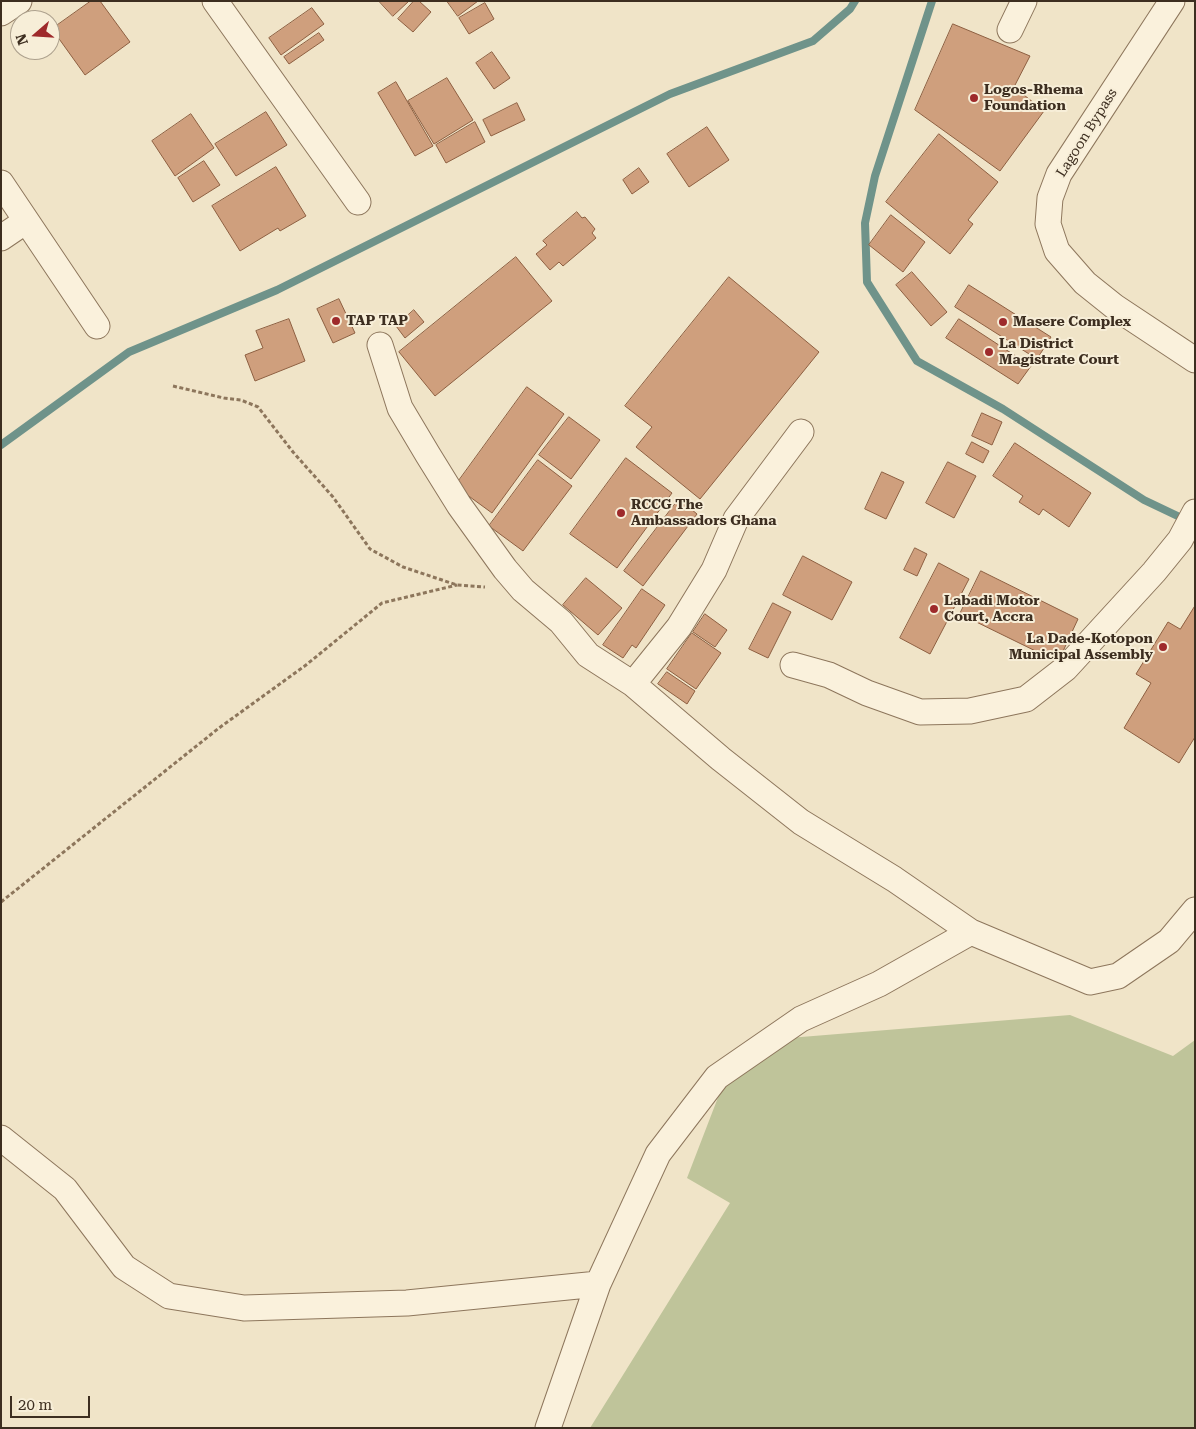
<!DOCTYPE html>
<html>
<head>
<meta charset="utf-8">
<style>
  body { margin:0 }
  #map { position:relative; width:1196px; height:1429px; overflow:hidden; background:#f0e4c8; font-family:"Roboto Serif",serif }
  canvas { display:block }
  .frame { position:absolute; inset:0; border:2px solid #3d2e20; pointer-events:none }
  .north { position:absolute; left:10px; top:10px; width:50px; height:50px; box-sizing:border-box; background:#f7eed8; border:1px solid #ada18e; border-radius:50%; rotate:251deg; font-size:14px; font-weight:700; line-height:20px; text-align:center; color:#3d2e20 }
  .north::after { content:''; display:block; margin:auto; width:18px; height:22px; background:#9e2a2b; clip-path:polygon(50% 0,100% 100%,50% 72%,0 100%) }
  .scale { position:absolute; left:10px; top:1396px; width:80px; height:22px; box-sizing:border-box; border:2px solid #3d2e20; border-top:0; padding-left:6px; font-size:15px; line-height:18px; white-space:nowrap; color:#3d2e20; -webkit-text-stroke:4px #f7eed8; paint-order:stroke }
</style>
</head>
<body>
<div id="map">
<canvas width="1196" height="1429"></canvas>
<div class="frame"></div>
<div class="north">N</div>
<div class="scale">20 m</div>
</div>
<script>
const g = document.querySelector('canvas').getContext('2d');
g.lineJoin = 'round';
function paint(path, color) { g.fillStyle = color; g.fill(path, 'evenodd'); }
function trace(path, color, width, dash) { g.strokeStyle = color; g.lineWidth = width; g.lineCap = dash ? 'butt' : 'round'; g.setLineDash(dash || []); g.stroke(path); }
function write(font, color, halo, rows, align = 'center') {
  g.font = font + ' "Roboto Serif",serif'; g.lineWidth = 4; g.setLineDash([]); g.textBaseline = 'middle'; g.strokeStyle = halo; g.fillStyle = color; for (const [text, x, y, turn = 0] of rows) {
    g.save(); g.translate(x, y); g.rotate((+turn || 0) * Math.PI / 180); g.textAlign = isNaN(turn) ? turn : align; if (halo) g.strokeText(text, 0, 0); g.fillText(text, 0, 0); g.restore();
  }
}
paint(new Path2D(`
  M1070 1015 1173 1056 1195 1040V1428H590L730 1203 687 1178 722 1087 789 1038Z`), '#bfc49a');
trace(new Path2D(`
  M932 1 875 176 865 223 867 282 917 361 1003 409 1144 500 1186 520
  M1 445 129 352 277 290 670 94 813 41 850 9 855 1`), '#6f938a', 8);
const building = new Path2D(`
  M91 1H100L130 42 85 75 52 29Z
  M379 1H409L393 16Z
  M414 1H419L431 12 413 32 398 19Z
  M447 1H478L458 16Z
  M485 3 494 19 469 34 459 18Z
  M312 8 324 24 281 55 269 38Z
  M953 24 1030 56 1014 87 1044 111 1000 171 915 110Z
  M319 33 324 40 289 64 284 57Z
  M492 52 510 78 494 89 476 63Z
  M447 78 473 120 434 144 408 101Z
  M396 82 433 146 415 156 378 93Z
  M517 103 525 120 491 136 483 120Z
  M266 112 287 145 236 176 215 144Z
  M191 114 214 148 175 176 152 141Z
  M475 122 485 142 446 163 436 145Z
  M707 127 729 160 689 187 667 154Z
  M939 134 998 182 968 220 973 224 950 254 886 202Z
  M204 161 220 185 193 202 178 178Z
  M276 167 306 216 280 231 278 228 240 251 212 206Z
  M639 168 649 182 632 194 623 180Z
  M577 212 582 218 585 217 595 229 592 233 596 238 563 266 559 262 550 270 536 254 547 245 543 241Z
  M891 215 925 242 903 272 869 245Z
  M516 257 552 301 435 396 399 352Z
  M912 272 947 312 931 326 896 285Z
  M729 277 819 352 700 499 636 447 652 427 625 406Z
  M969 285 1051 337 1037 359 955 307Z
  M339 299 355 333 333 343 317 309Z
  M414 310 424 322 405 338 396 326Z
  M289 319 305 361 255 381 245 355 263 348 256 331Z
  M959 319 1031 366 1018 384 946 338Z
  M527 387 564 414 492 513 455 486Z
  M982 413 1002 422 992 445 972 436Z
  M569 417 600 440 571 479 539 455Z
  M972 442 989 451 983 463 966 454Z
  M1015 443 1091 493 1069 527 1043 509 1039 515 1019 502 1023 496 993 476Z
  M626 458 672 493 617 568 570 534Z
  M538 460 572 486 523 551 489 526Z
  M948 462 976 476 954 518 926 503Z
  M882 472 904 482 886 519 865 509Z
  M679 499 697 514 643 586 624 571Z
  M915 548 927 554 917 576 904 570Z
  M803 556 852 582 832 620 783 595Z
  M939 563 969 579 930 654 900 638Z
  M981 571 1078 619 1058 662 960 614Z
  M586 578 622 608 598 635 563 605Z
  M642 589 665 605 636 648 632 645 623 658 603 645Z
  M773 603 791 612 768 658 749 649Z
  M1195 606V737L1179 763 1124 728 1151 683 1136 674 1168 622 1180 629Z
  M705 614 727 630 715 647 693 632Z
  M692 633 721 653 696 689 667 669Z
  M667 672 695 691 687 704 658 684Z`);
paint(building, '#cf9f7d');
trace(building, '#8d5f41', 1);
const minor = new Path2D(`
  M215 1 358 202
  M1172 1 1059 174 1050 198 1048 224 1057 251 1085 283 1115 307 1195 360
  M1 13 19 1
  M1010 30 1024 1
  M1 183 97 326
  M1 238 26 221
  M380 345 400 408 428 455 459 505 505 569 523 590 561 622 588 655 633 684 721 759 801 822 894 879 971 932 1090 982 1118 976 1169 941 1195 910
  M793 665 829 675 867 693 920 712 970 711 1026 699 1066 668 1154 572 1180 540 1195 512
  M633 684 679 627 714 570 736 519 801 432
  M1 1138 65 1189 124 1267 169 1296 244 1308 407 1303 598 1284
  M548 1428 598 1284 658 1154 717 1077 801 1019 879 984 971 932`);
trace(minor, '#8d765c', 27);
trace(new Path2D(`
  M173 386 224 398 241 400 258 407 293 452 333 497 370 549 403 567 457 585 485 587
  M1 902 219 728 306 665 382 603 457 585`), '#8d765c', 3, [4, 2.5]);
trace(minor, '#faf1dc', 25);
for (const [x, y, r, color] of [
  [974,98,5,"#9e2a2b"],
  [336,321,5,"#9e2a2b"],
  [1003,322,5,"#9e2a2b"],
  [989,352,5,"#9e2a2b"],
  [621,513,5,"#9e2a2b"],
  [934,609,5,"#9e2a2b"],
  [1163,647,5,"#9e2a2b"]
]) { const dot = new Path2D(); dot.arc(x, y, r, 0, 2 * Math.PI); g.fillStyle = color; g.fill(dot); trace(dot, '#f7eed8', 2); }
write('bold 14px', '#3d2e20', '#f7eed8', [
  ["Logos-Rhema",984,90],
  ["Foundation",984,106],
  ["TAP TAP",346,321],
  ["Masere Complex",1013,322],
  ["La District",999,344],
  ["Magistrate Court",999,360],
  ["RCCG The",631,505],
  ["Ambassadors Ghana",631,521],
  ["Labadi Motor",944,601],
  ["Court, Accra",944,617],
  ["La Dade-Kotopon",1153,639,"right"],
  ["Municipal Assembly",1153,655,"right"]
], 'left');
write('14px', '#3d2e20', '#f7eed8', [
  ["Lagoon Bypass",1087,133,-58]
]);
</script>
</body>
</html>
